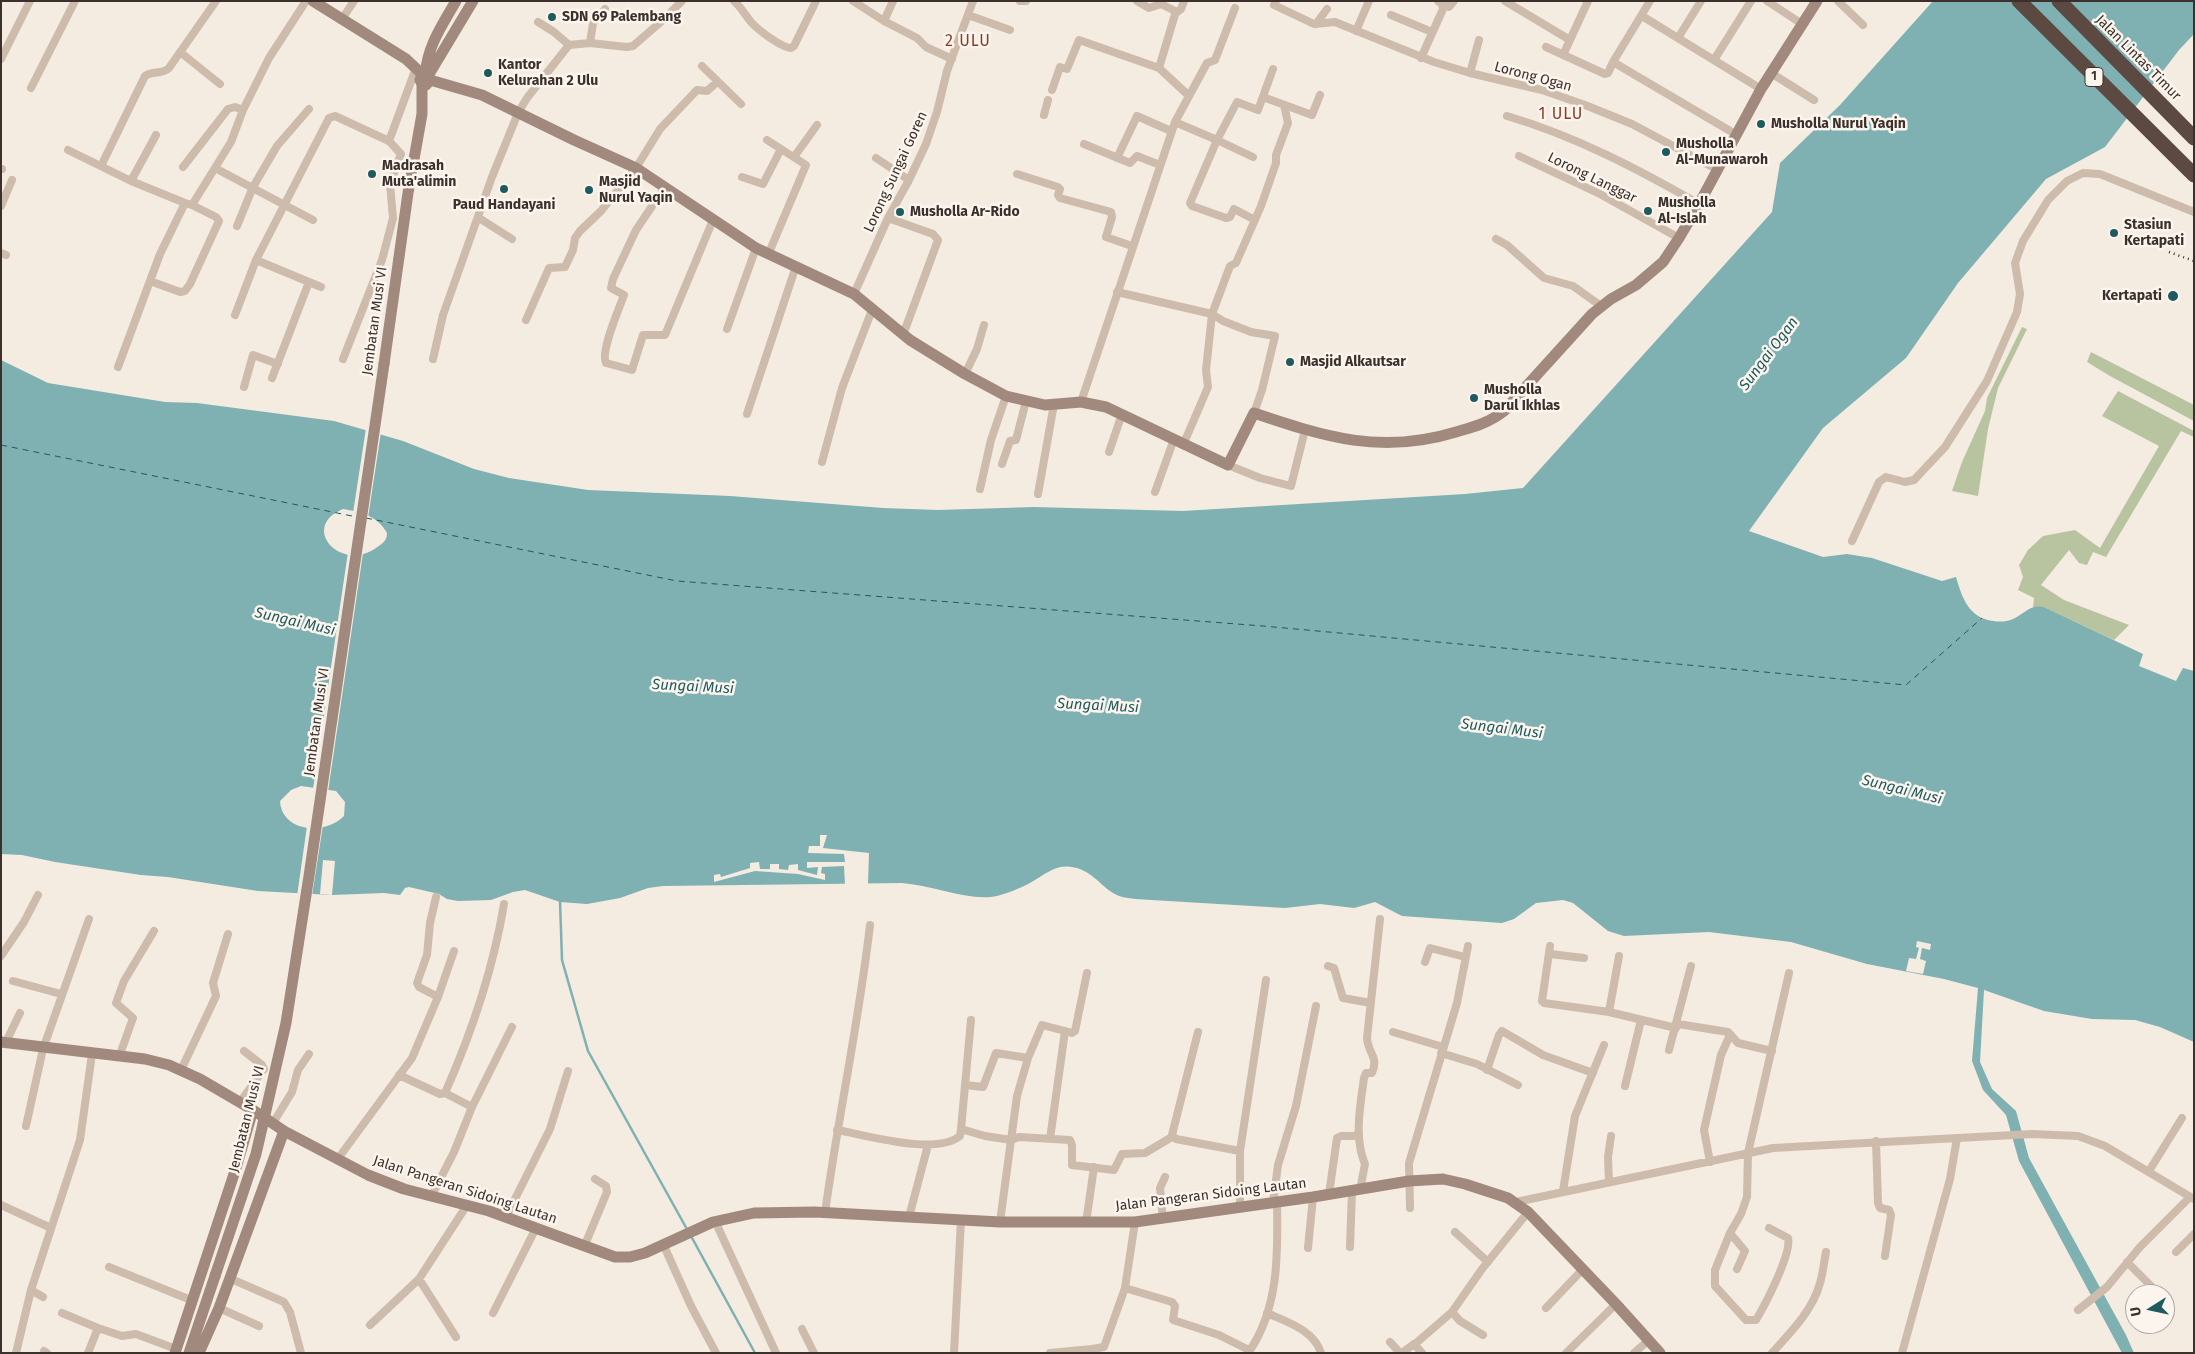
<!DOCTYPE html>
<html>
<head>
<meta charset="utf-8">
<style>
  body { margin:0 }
  #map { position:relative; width:2195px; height:1354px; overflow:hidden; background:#f4ebe1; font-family:"Fira Sans",sans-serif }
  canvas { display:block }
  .frame { position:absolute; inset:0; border:2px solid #3b302b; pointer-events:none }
  .north { position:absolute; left:2125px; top:1284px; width:50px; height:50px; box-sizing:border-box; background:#fbf5ee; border:1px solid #aea6a0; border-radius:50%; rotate:260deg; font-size:14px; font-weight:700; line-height:20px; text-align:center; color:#3b302b }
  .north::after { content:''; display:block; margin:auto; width:18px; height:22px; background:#1f5a5e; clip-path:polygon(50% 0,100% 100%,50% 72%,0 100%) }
</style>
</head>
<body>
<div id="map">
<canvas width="2195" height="1354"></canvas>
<div class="frame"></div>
<div class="north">U</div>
</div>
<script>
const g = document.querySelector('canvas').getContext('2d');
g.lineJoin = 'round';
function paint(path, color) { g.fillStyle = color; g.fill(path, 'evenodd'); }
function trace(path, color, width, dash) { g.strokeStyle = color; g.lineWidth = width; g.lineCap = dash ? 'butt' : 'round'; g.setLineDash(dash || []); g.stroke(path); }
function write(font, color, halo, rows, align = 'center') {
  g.font = font + ' "Fira Sans",sans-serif'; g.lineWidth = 5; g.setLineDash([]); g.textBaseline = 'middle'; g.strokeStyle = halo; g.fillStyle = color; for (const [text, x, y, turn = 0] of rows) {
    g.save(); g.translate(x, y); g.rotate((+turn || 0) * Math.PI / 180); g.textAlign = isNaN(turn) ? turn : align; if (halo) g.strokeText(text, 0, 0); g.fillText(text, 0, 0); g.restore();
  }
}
paint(new Path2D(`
  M2022 327 2027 329 1998 388 1988 429 1978 496 1952 491 1962 462 1985 411 1987 398Z
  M2091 352 2194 405V421L2110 376 2087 362Z
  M2118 391 2194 431V437L2181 431 2106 557 2093 552 2087 565 2079 563 2069 550 2041 585 2064 600 2129 625 2114 640 2044 607H2033L2034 598 2018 590 2023 577 2019 565 2028 550 2043 536 2075 530 2100 548 2159 446 2102 416Z`), '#b8c4a0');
paint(new Path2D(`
  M1933 1H2194V34L2179 50 2105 147 2046 179 1958 283 1906 358 1823 428 1749 531 1823 557 1847 554 1872 558 1942 581 1956 577C1962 598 1969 618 1993 621 2000 622 2006 622 2013 619 2024 614 2030 604 2044 607L2143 654 2139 666 2176 681 2183 668 2194 671V1042L2160 1027 2135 1020 2092 1019 2044 1011 1984 990 1980 1062 1992 1089 2016 1111 2029 1158 2126 1335 2134 1353H2122L2019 1161 2006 1115 1983 1090 1972 1061 1978 988 1944 979 1867 964 1791 942 1709 932 1624 936 1608 931 1573 903 1563 900 1536 903 1514 919 1502 923 1402 916 1375 902 1354 908 1320 904 1285 908 1135 899C1128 898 1119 897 1113 893 1099 884 1090 869 1071 867 1053 864 1042 878 1026 885 1016 890 1001 896 990 897 963 899 930 885 902 883L663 886 648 888 620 898 587 904 560 902 525 890 513 892 491 900 458 901 447 899 439 894 409 887 405 888 400 895 384 893 332 895 258 891 168 877 141 875 55 862 22 855 1 854V360L48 383 165 402 197 403 334 421 403 441 474 469 509 478 588 490 730 496 883 508 938 510 1034 507 1183 511 1465 494 1523 488 1772 212 1780 163 1840 105ZM343 509C361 512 378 516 387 533 387 541 382 544 376 548 341 573 299 527 343 509ZM301 786 336 791 345 802 344 816C326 835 282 833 280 801L291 790Z`), '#7fb0b2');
paint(new Path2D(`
  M366 428 381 432 368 518 353 513Z
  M348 552 363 553 328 792 313 789Z
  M323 825 312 896H297L307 826Z
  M820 835H827L823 848 869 853 868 884 845 885 844 866 822 867 821 873 825 874V880L798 874 755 871 714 882V875L720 874 721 877 750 868V863L759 862 760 869H770V864H779V869L788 870 789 865 798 864V870L817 875 818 867 807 868V862H845L844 854 808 853 809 846H820Z
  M323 860 335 861 332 895 320 894Z
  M1917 941 1931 944 1930 950 1922 948 1920 959 1926 961 1923 974 1906 971 1909 958 1916 959 1919 948 1916 947Z`), '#f4ebe1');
trace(new Path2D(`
  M560 901 562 960 588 1051 688 1231
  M691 1236 755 1353`), '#7fb0b2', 2.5);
trace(new Path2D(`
  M1 445 357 517
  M366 518 677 581 1263 626 1906 685 1982 618`), '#1f5a5e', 1, [6, 5]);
trace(new Path2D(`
  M734 1C742 8 745 15 751 22 758 30 782 48 791 48L794 46 816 1
  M853 1 884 21 917 38 926 47 952 59
  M1020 1H1026
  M1137 1 1149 8 1161 4 1177 12 1181 9 1184 1
  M1276 1 1274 5 1314 24 1335 22 1434 62 1470 73 1542 90 1585 105 1632 124 1718 170
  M1505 1 1570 40
  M1650 1 1613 62 1737 135
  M1767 1 1802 24
  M1838 1 1863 25
  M1443 5 1449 7 1454 1
  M968 15 1010 30
  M1391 15 1432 32
  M1642 16 1761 89
  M342 19 354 1
  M884 21 893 1
  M1316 24 1327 9
  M1356 31 1369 1
  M1678 38 1701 1
  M590 43 593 23 605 9
  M569 45 590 43 627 47 633 46 663 20 682 1
  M1546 47 1605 74 1608 73 1613 62
  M180 52 220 84
  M1563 55 1588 1
  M1421 58 1443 9 1442 4 1438 1
  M1 59 30 1
  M1714 60 1751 1
  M702 66 741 104
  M1159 68 1176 11
  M1470 73 1479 40
  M1771 73 1814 100
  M31 88 75 1
  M1052 90 1060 67 1067 69 1079 40 1159 68 1188 95
  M1263 97 1312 115 1320 95
  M1044 115 1048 100
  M1507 116C1575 136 1638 169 1699 204
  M1175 122 1217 140 1237 102 1258 110 1273 69
  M767 140 806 165 768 255
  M389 141 416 68
  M1084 144 1130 163 1137 156 1160 165
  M68 150 131 181 185 203
  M1519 156 1600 194 1679 238
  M794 157 817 125
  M1253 157 1217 140 1190 203 1192 206 1226 218 1230 217 1234 209 1255 220
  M876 158 909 180
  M1117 158 1137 116 1171 131
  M101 166 145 76C153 70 162 75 169 68L216 1
  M183 167 228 109 235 107 243 110
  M215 168 313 220
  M1 169H2
  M1017 174 1058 187 1060 189 1058 195 1060 198 1111 212 1112 217 1106 237 1132 246
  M742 177 763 184 781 149
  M131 181 156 135
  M665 187 636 230 613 279 611 288 624 295C619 309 600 352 606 363L632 370 643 335H665L713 220
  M1 206 12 180
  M479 218 512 239
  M888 218 933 234 938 240 903 335
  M237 226 253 187 277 146 309 109
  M1496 239 1507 245 1544 278 1573 286 1601 306
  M1 253 6 255
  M256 260 321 287
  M150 281 180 292 185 291 190 284 219 221 216 217 192 205 231 142 243 110 269 58 306 1
  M1117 292 1212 314 1230 266 1236 263 1261 206 1276 163V155L1288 123 1284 105
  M854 294 888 218 909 180 926 144 937 112 947 71 973 1
  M235 315 256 260 329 118 335 116 389 141 401 154 390 184 393 218 382 260 343 359
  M526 320 549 268 565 267 573 250 575 238 580 231 601 211 636 168 660 129 697 90 707 91 717 82
  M727 329 756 248
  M433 359 443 315 492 177 518 113 527 98 569 45 554 32 538 22
  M118 367 160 254 185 203 192 205
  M965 374 977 349 984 325
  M272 378 309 282
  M244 387 253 355 278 364
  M1081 402 1175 122 1207 63 1215 60 1235 8
  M747 414 796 266
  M1184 443 1208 387 1206 370 1212 314 1223 321 1251 332 1275 336 1262 390 1254 413
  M1109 452 1122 414
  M822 462 842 388 872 310
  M1002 464 1010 441 1016 440 1026 401
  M1228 465 1260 478 1291 486 1305 430
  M980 489 991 440 1006 396
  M1155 492 1174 439
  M1038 494 1054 404
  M1852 541 1879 482 1886 477 1905 482 1914 480 1945 447 1987 381 2017 312 2020 294 2015 263 2023 241 2048 200 2067 181 2083 173 2100 174 2194 212
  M1550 946 1542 1001 1544 1003 1609 1012 1676 1028
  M1550 954 1584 958
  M1 956 24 922 38 895
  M1425 962 1430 948 1465 957
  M1328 966 1334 968 1343 998 1371 1003
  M13 981 61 994
  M438 997 454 951
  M1609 1012 1619 956
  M971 1020 961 1129 985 1136 1011 1140 1000 1222
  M1678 1024 1728 1032 1738 1043 1772 1051
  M1198 1032 1172 1135 1176 1139 1240 1151V1208
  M1393 1032 1443 1047
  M5 1044 20 1013
  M1669 1050 1691 966
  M1441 1053 1477 1064 1518 1085
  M119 1057 133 1018 116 1003 124 981 154 931
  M1028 1058 1017 1096 1011 1140 1019 1137 1070 1140 1072 1145V1165L1114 1170 1122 1154 1145 1153 1172 1137
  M181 1070 216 996 213 983 228 934
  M1487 1070 1499 1035 1502 1031 1543 1055 1593 1073
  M399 1075 440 1094 445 1093C472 1032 493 970 504 904
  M965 1085 983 1087 996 1053 1028 1058 1042 1025 1065 1031
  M1625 1086 1641 1020
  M445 1093 472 1107
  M240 1102 264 1069 262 1065 244 1051
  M273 1123 292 1092 298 1070 309 1054
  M26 1126 43 1049 89 919
  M837 1130C866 1135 936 1156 960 1136L961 1129
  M1050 1139 1065 1031 1072 1033 1075 1031 1087 973
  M1876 1141 1878 1203 1880 1208 1889 1210 1891 1215 1885 1256
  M1240 1151 1266 980
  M337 1160 412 1058 438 997 419 987 417 983 427 955 430 923 436 897
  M1710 1162 1704 1130 1721 1055 1730 1035
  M2149 1171 2182 1118
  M1609 1182 1608 1157 1611 1136
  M1360 1190 1365 1164C1354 1139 1360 1106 1364 1078L1366 1073H1372C1379 1056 1368 1054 1367 1038L1380 919
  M1563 1191 1575 1116 1604 1045
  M1329 1194 1337 1138 1341 1136H1356L1357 1134
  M431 1197 454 1152 472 1107 512 1027
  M1516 1202 1773 1148 2032 1134 2078 1136 2105 1146 2194 1199
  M1273 1203 1278 1165 1296 1106 1316 1006
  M1 1205 51 1228
  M1410 1208 1409 1163 1457 1003 1468 946
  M825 1213C838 1117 859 1022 870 925
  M506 1217 550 1129 568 1071
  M909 1217 928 1145
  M1163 1219 1160 1188 1165 1177
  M715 1221 776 1353
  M1086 1223 1094 1167
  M1769 1228 1788 1238C1792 1253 1765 1305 1756 1320H1746L1715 1286V1270L1730 1233 1741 1214 1747 1197 1748 1153 1789 973
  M1455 1232 1488 1262
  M1730 1233 1745 1251 1737 1269
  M664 1246 691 1306 716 1353
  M584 1247 607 1192 606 1186 595 1179
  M1350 1247 1352 1191
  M1308 1248 1313 1197
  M2176 1252 2194 1234
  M2127 1262 2158 1293
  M109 1267 191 1300
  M229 1278 284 1302 290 1312 301 1353
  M419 1279 456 1337
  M1125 1288 1172 1302 1175 1306 1173 1320 1219 1335 1249 1350
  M31 1290 43 1297
  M219 1308 259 1326
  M1546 1308 1583 1269
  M2078 1310 2107 1287 2140 1247 2190 1197
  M1452 1312 1460 1321 1483 1335
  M62 1313 98 1328 122 1336 136 1334 176 1349
  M493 1313 536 1228
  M1267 1313C1287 1322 1314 1330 1321 1353
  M370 1325 419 1279 467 1205
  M802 1329 814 1353
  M1390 1342 1400 1353
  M1415 1344 1452 1312 1482 1269 1528 1212
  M44 1351 47 1353
  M16 1353 31 1290 80 1140 92 1054
  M88 1353 98 1328
  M954 1353 961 1220
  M1050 1353 1092 1349
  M1090 1353 1092 1349 1104 1347 1125 1288 1135 1222
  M1248 1353C1279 1310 1278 1253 1277 1203
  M1402 1353 1414 1344 1422 1353
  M1566 1353 1616 1304
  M1634 1353 1649 1340
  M1772 1353C1791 1332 1813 1310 1820 1283 1823 1273 1824 1262 1826 1252
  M1902 1353 1950 1179 1957 1138`), '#cdbbac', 8);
trace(new Path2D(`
  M313 1 406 59 423 75
  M425 75C428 45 441 27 456 1
  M428 76 473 1
  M430 80 426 85 422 84 420 80 421 77 426 75 430 80 482 95 574 140 636 168 756 248 854 294 910 340 965 374 1006 396 1045 405 1081 402 1106 407 1228 465 1254 413C1325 437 1381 455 1456 432 1473 427 1489 423 1504 411L1592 314 1611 299 1636 285 1663 262 1679 238 1699 204 1761 89 1817 1
  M384 364 408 193 422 114V84
  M1 1042 145 1059 169 1065 200 1079 253 1110 284 1131 368 1175 404 1189 489 1211 615 1257H630L645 1253 713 1222 754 1213 815 1212 1000 1222H1135L1313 1197 1409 1181 1443 1179 1465 1184 1508 1198 1528 1212 1616 1304 1660 1353
  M175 1353 236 1168 253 1110
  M189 1353 215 1276
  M199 1353 219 1308 284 1131`), '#a18a7d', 11);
trace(new Path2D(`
  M2019 1 2194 175
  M2059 1 2194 138`), '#5c4a42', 15);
trace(new Path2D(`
  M2169 252 2194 261`), '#3b302b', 2.5, [1, 4]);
trace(new Path2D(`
  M215 1276 256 1154 286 1023 309 876 384 364`), '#a18a7d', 11);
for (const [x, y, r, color] of [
  [552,17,5,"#1f5a5e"],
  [488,73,5,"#1f5a5e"],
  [1761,124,5,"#1f5a5e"],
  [1666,152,5,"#1f5a5e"],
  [372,174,5,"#1f5a5e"],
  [504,189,5,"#1f5a5e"],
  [589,190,5,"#1f5a5e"],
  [1648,211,5,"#1f5a5e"],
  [900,212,5,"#1f5a5e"],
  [2114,233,5,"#1f5a5e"],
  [2173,296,6,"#1f5a5e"],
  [1290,362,5,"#1f5a5e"],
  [1474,398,5,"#1f5a5e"]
]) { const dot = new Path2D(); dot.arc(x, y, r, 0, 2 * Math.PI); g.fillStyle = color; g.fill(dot); trace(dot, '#fbf5ee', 2); }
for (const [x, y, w] of [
  [2094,77,18]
]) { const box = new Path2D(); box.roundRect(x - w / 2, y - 9.5, w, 19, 4); g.fillStyle = '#fbf5ee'; g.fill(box); trace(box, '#3b302b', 1); }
write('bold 12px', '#3b302b', null, [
  ["1",2094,77]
]);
write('bold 14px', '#3b302b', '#fbf5ee', [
  ["SDN 69 Palembang",562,17],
  ["Kantor",498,65],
  ["Kelurahan 2 Ulu",498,81],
  ["Musholla Nurul Yaqin",1771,124],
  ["Musholla",1676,144],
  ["Al-Munawaroh",1676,160],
  ["Madrasah",382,166],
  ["Muta'alimin",382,182],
  ["Masjid",599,182],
  ["Nurul Yaqin",599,198],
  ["Musholla",1658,203],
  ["Al-Islah",1658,219],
  ["Paud Handayani",504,205,"center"],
  ["Musholla Ar-Rido",910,212],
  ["Stasiun",2124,225],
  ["Kertapati",2124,241],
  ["Kertapati",2162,296,"right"],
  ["Masjid Alkautsar",1300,362],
  ["Musholla",1484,390],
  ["Darul Ikhlas",1484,406]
], 'left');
write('14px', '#3b302b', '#fbf5ee', [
  ["Jalan Lintas Timur",2138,58,45],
  ["Lorong Ogan",1533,77,15],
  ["Lorong Sungai Goren",896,172,-65],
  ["Lorong Langgar",1592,178,26],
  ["Jembatan Musi VI",375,321,-82],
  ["Jembatan Musi VI",317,722,-82],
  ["Jembatan Musi VI",247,1119,-76],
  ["Jalan Pangeran Sidoing Lautan",465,1190,18],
  ["Jalan Pangeran Sidoing Lautan",1211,1195,-7]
]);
write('italic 15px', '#1f5a5e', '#fbf5ee', [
  ["Sungai Ogan",1769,354,-53],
  ["Sungai Musi",295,622,13],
  ["Sungai Musi",693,687,3],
  ["Sungai Musi",1098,706,3],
  ["Sungai Musi",1502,729,7],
  ["Sungai Musi",1902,790,14]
]);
g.letterSpacing = '1px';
write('16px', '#8c3b22', '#fbf5ee', [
  ["2 ULU",968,42],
  ["1 ULU",1561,115]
]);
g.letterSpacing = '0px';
</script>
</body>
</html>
